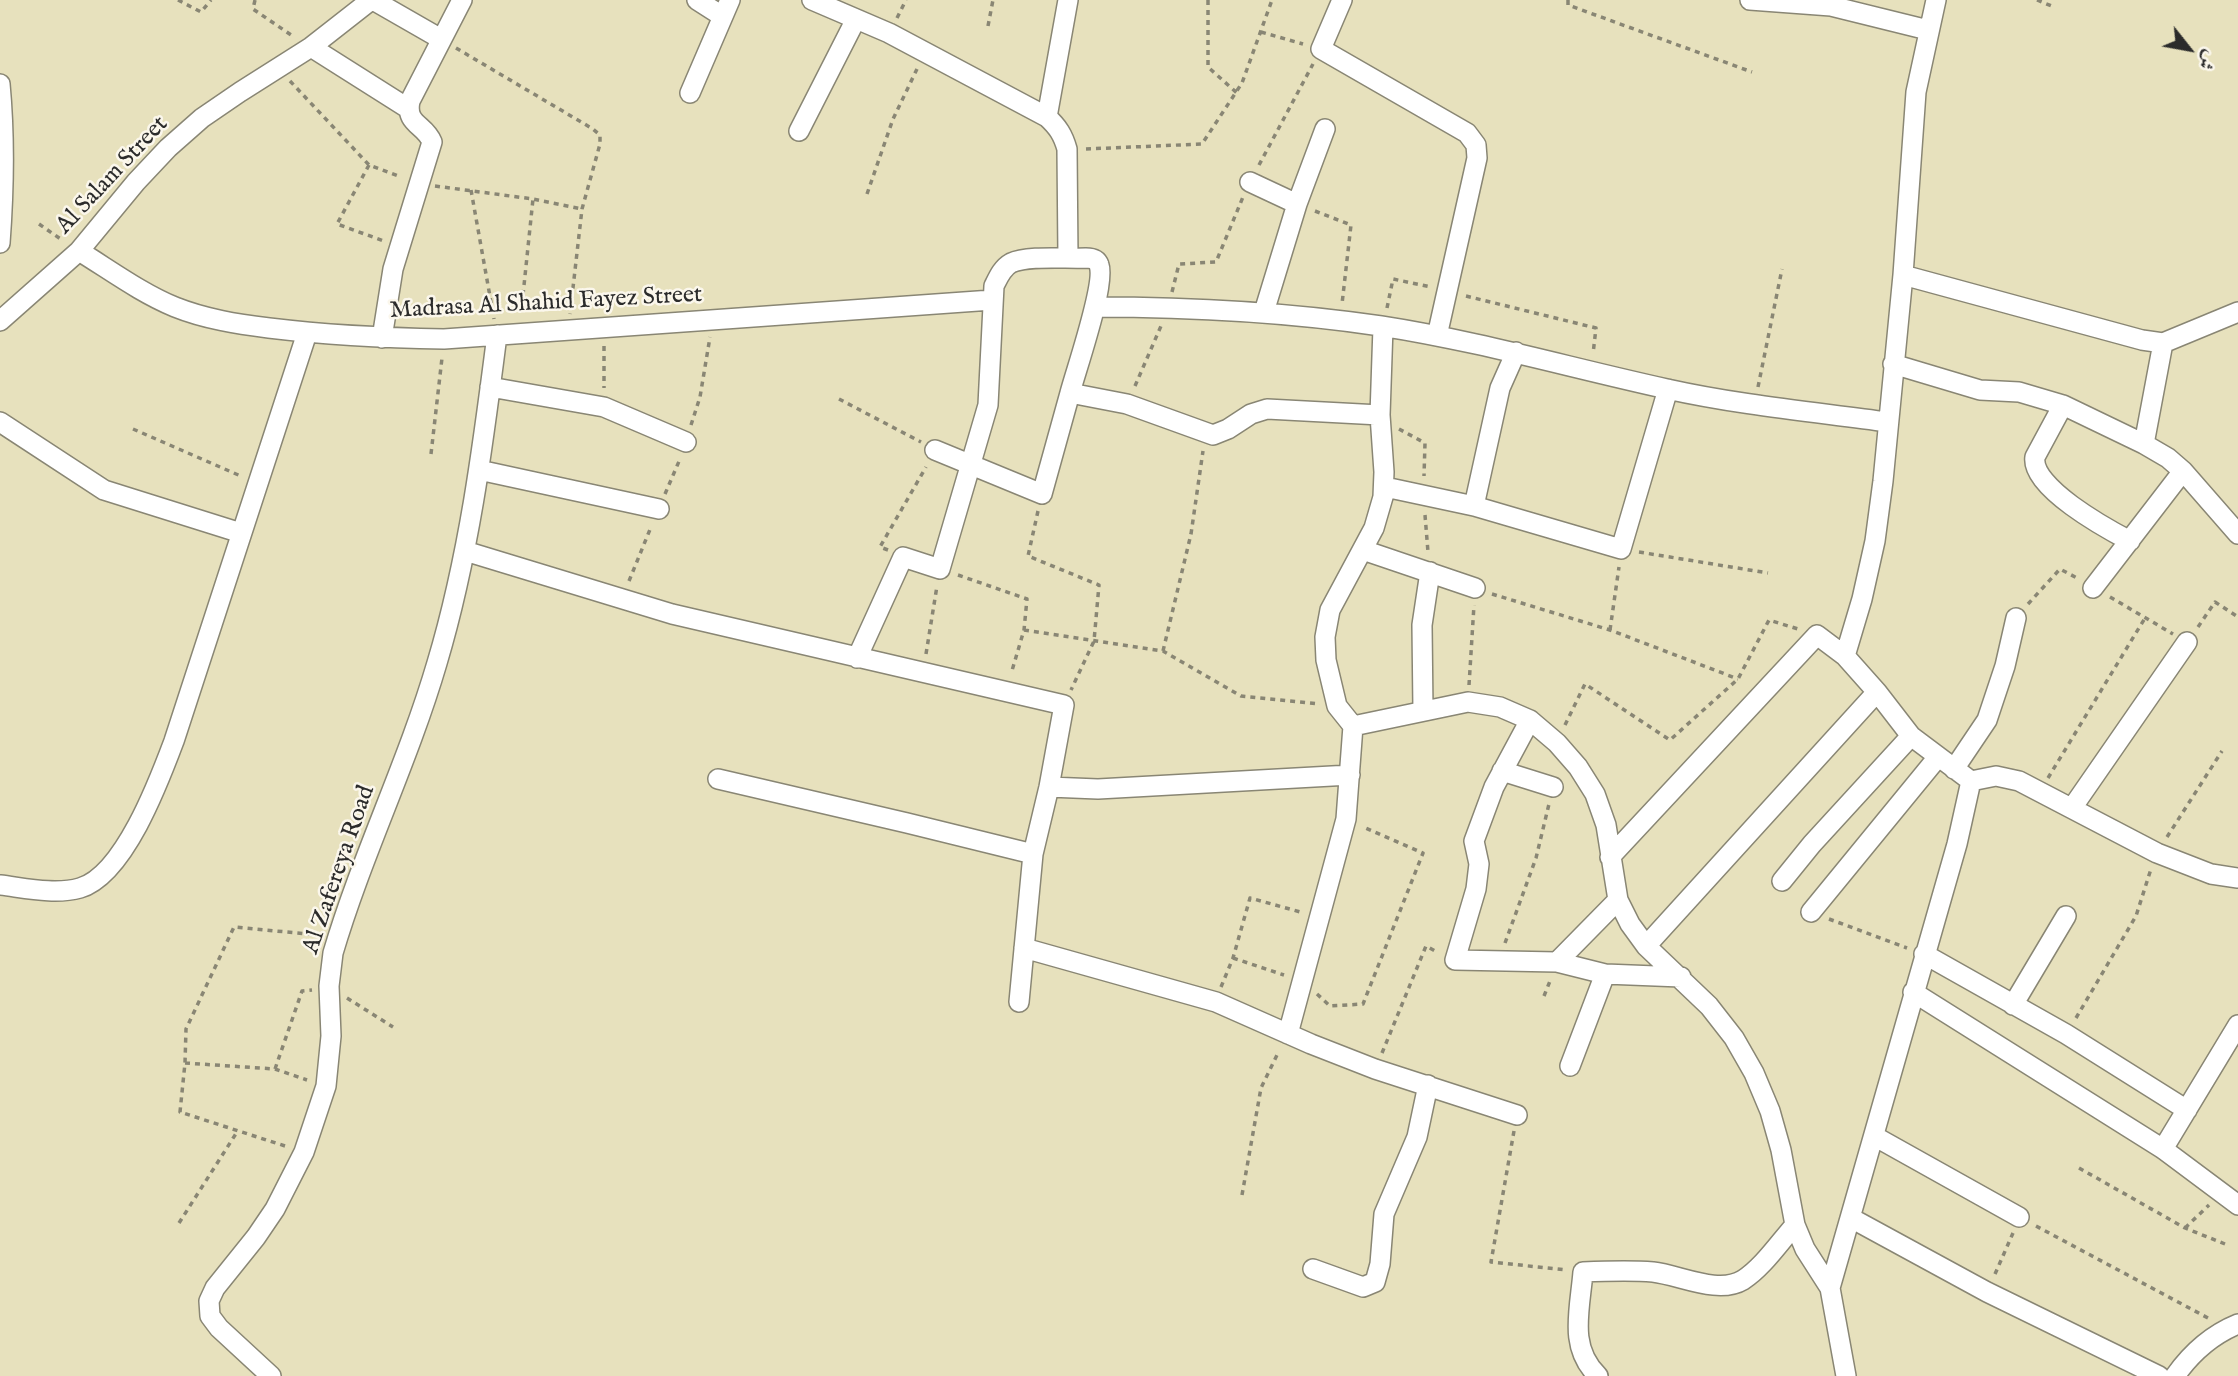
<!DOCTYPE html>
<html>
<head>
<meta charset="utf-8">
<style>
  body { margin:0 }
  #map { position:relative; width:2238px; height:1376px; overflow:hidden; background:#e7e1bd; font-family:"IM FELL English",Amiri,serif }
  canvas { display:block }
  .north { position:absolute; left:2154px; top:14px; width:70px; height:70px; -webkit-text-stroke:5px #fbf7ec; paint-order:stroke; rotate:121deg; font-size:19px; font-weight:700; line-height:28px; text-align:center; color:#2b2b2b }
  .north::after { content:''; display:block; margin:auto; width:24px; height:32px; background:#2b2b2b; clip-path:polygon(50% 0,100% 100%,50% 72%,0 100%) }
</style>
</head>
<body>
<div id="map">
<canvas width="2238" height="1376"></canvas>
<div class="north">ش</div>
</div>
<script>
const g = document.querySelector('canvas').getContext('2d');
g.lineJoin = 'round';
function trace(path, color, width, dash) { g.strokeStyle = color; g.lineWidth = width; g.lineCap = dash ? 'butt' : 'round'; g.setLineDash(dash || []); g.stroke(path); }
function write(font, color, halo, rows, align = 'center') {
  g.font = font + ' "IM FELL English",serif'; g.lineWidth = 5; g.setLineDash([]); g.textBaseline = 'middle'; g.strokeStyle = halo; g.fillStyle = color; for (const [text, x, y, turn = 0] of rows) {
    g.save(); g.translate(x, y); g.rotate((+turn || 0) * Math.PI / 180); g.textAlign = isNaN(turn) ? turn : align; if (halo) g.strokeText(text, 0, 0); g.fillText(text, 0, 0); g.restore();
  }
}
const street = new Path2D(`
  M373 0 441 39
  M697 0 722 16
  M812 0 889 33 1047 117C1058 127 1063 135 1067 149L1068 258
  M1342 0 1321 49 1467 133 1476 145 1477 158 1437 336
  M1750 0 1831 6 1928 30
  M311 47 409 109
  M0 84C5 137 4 190 0 243
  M690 93 730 0
  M1047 117 1068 0
  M799 131 856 19
  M1250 182 1297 204
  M79 251C110 270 141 293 175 307 205 319 237 324 269 328 327 335 385 338 444 339L992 300
  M1903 275 2142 340 2163 343 2238 312
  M1095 307C1191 307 1286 312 1381 326 1478 341 1571 368 1667 389 1739 405 1814 412 1887 422
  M1264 312 1297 204 1325 129
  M0 321 79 251 136 182 168 148 202 118 240 92 311 47 371 0
  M382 338 393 269 432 142C425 124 405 125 410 101L462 0
  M1893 364 1980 390 2019 392 2063 405 2144 444 2168 458 2183 471 2238 534
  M490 387 604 407 686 442
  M2063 405 2035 457C2030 487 2107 529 2130 541
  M0 422 104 490 241 533
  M2144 444 2163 343
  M935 450 1042 494 1070 393 1127 404 1213 435 1228 429 1251 414 1267 409 1380 415
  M479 470 659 509
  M1385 487 1474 506 1621 549 1668 389
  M1474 506 1500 388 1516 352
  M1363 550 1475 588
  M465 551 672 614 1064 705 1049 787 1033 854 1019 1002
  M2093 588 2183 471
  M1845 656 1862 599 1875 541 1883 481 1903 275 1916 92 1936 0
  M857 658 903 557 940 569 988 405 994 286C998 278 1002 268 1011 263 1028 255 1066 259 1086 258 1092 258 1097 259 1099 265 1106 284 1076 370 1070 393
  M1423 711 1422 625 1430 572
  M1530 720 1494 787 1474 841 1479 864 1476 889 1455 960 1557 962 1605 974 1681 977
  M1353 726 1468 702 1500 707 1530 720 1557 743 1578 767 1595 794 1606 825 1618 900 1630 924 1646 946 1709 1006 1734 1038 1754 1073 1770 1111 1781 1150 1795 1225 1805 1249 1830 1288 1846 1376
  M1954 769 1987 720 2005 666 2016 618
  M1502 771 1553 787
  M718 779 907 823 1033 854
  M1049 787 1098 789 1350 775
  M2072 808 2187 642
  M1610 857 1817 635 1845 656 1877 692 1911 736 1971 781 1996 776 2019 781 2157 853 2211 874 2238 878
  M1782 881 1812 844 1911 736
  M0 885C25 888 55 895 80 888 124 875 159 781 174 741L307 333
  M1811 912 1938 757
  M1646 946 1877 692
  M1024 948 1216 1002 1311 1044 1375 1069 1517 1115
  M1924 954 2066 1034 2187 1110
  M1557 962 1618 900
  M1913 992 2163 1149 2238 1205
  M2013 1005 2066 916
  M1288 1034 1346 819 1353 726 1337 706 1326 660 1325 637 1330 610 1374 528 1383 497 1384 472 1380 415 1383 327
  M1570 1066 1605 974
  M1874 1136 2019 1217
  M2163 1149 2238 1025
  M1851 1218 1987 1292 2159 1376
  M1313 1269 1363 1287 1375 1282 1380 1264 1384 1214 1417 1137 1428 1085
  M1830 1288 1957 844 1971 781
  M271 1376 219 1328 210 1316 209 1301 215 1288 256 1237 275 1209 304 1152 326 1086 331 1036 329 986 333 953C362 855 408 762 437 663 469 556 483 445 497 335
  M1598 1376C1568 1347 1580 1310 1583 1272 1606 1271 1630 1270 1653 1272 1680 1275 1718 1295 1743 1280 1763 1267 1779 1243 1795 1225
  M2175 1376C2192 1352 2211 1335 2238 1324`);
trace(street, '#898674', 22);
trace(new Path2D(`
  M178 0 201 12 211 0
  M255 0 253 9 294 37
  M1208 0V67L1237 93
  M1568 0V5L1752 72
  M2037 0 2054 7
  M897 18 906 0
  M988 26 993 0
  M1261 32 1303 44
  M456 48 593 129 600 135V144L582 209 570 314
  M290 81 369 165 401 177
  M1086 149 1202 144 1242 83 1272 0
  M369 165 337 224 384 241
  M1259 165 1313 64
  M435 186 533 199 582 209
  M471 190 494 319
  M867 194 893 119 917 69
  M1315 211 1351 225 1342 304
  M39 224 62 240
  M1172 292 1179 264 1216 262 1243 197
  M523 295 533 199
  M1466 296 1596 328 1593 354
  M1387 308 1393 279 1431 287
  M604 346V388
  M1135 386 1161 326
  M1758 387 1782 269
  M839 399 921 442
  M691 425 700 397 710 337
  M133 429 243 477
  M1399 429 1425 443 1424 476
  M431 454 442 358
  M665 494 680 459
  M1038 511 1028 556 1099 585 1094 641 1071 690
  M1425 515 1428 552
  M888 550 880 547 926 467
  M1639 552 1768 573
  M958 575 1027 599 1024 630 1011 674
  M629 581 651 527
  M1492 594 1610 630 1738 679
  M2110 597 2173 634
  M2028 604 2060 569 2079 579
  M2198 627 2215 602 2238 617
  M1024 630 1163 651 1241 696 1320 704
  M1610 630 1619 567
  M1163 651 1191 534 1203 451
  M926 654 937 586
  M1469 685 1474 605
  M1565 725 1585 684 1670 740 1738 679 1769 620 1798 629
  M2048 778 2145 618
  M2167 837 2222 751
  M1829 919 1907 948
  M1505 943 1536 858 1549 804
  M1233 958 1284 975
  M1221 987 1233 958 1250 898 1304 913
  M1317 994 1330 1006 1363 1004 1423 853 1363 827
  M1544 996 1550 981
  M347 998 393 1027
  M2076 1018 2136 916 2151 869
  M1382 1053 1426 946 1437 952
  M185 1063 275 1069 307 1080
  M275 1069 302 991 312 990
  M1514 1131 1491 1262 1567 1270
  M285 1146 180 1112 185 1063 186 1029 234 927 318 935
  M2079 1168 2185 1228 2225 1244
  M1242 1195 1261 1088 1279 1051
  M179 1223 237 1132
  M2036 1226 2208 1318
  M2185 1228 2209 1205
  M1995 1274 2013 1233`), '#898674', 3.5, [5, 5]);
trace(street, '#fff', 19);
write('24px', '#2b2b2b', '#fbf7ec', [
  ["Al Salam Street",113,176,-47],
  ["Madrasa Al Shahid Fayez Street",546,304,-3],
  ["Al Zafereya Road",340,870,-71]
]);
</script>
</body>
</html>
